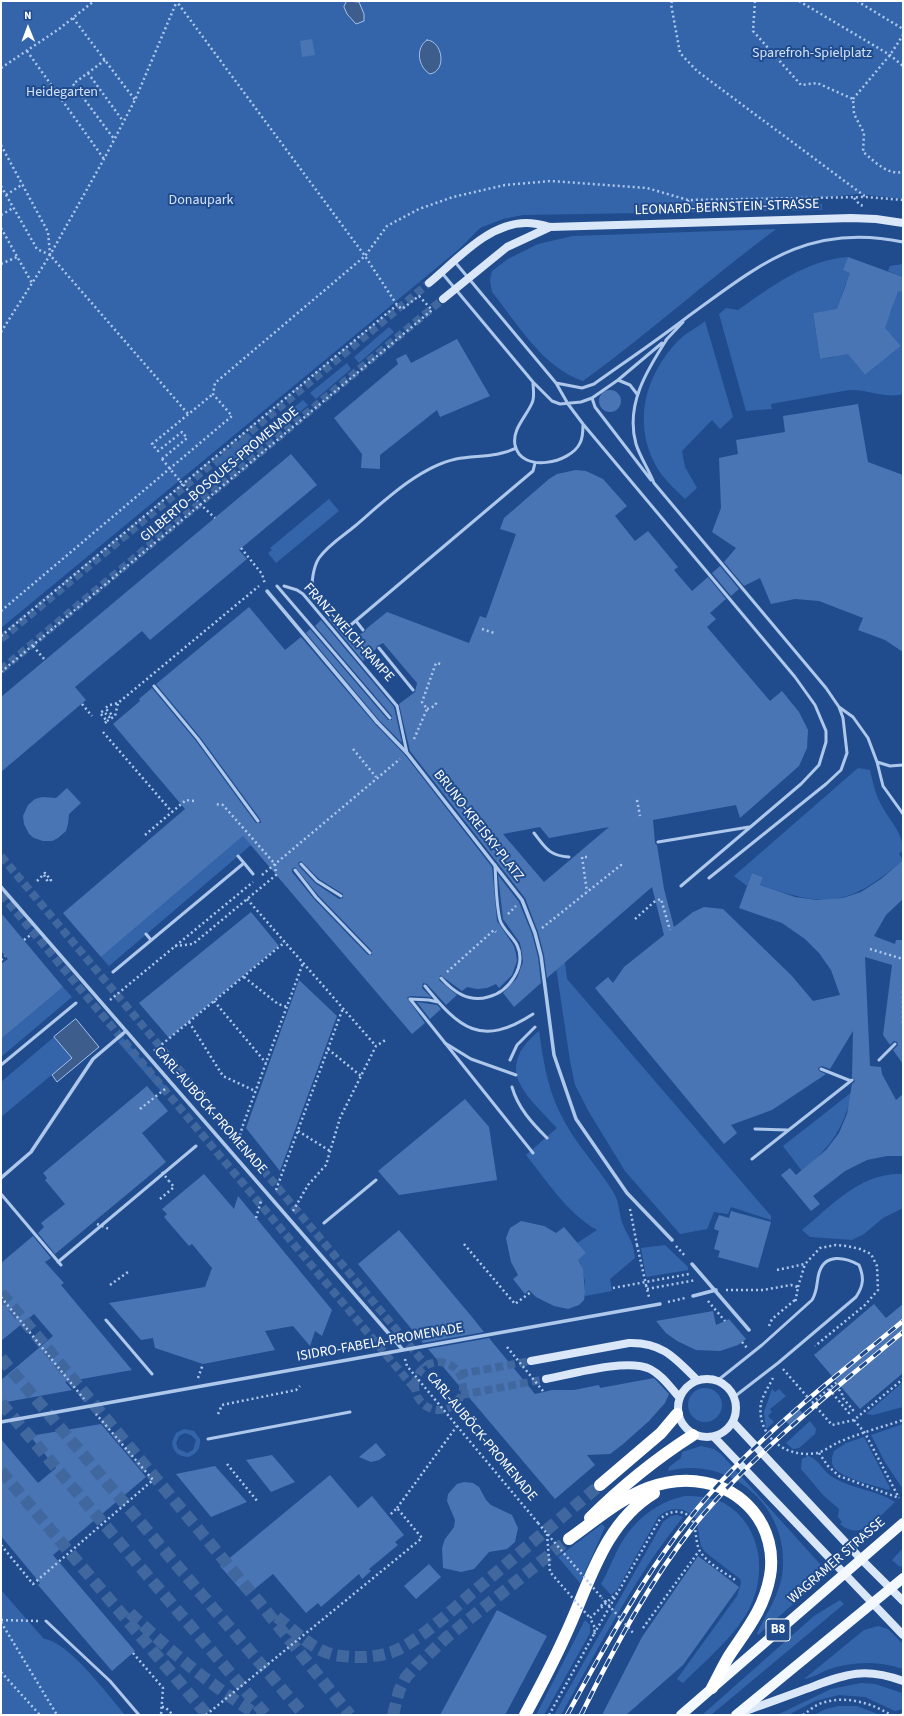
<!DOCTYPE html>
<html>
<head>
<meta charset="utf-8">
<style>
  body { margin:0 }
  #map { position:relative; width:904px; height:1716px; overflow:hidden; background:#204c8e; font-family:"Source Sans 3",sans-serif }
  canvas { display:block }
  .frame { position:absolute; inset:0; border:2px solid #fff; pointer-events:none }
  .north { position:absolute; left:8px; top:8px; width:40px; height:40px; -webkit-text-stroke:3px #204c8e; paint-order:stroke; rotate:359deg; font-size:11px; font-weight:700; line-height:16px; text-align:center; color:#fff }
  .north::after { content:''; display:block; margin:auto; width:14px; height:18px; background:#fff; clip-path:polygon(50% 0,100% 100%,50% 72%,0 100%) }
</style>
</head>
<body>
<div id="map">
<canvas width="904" height="1716"></canvas>
<div class="frame"></div>
<div class="north">N</div>
</div>
<script>
const g = document.querySelector('canvas').getContext('2d');
g.lineJoin = 'round';
function paint(path, color) { g.fillStyle = color; g.fill(path, 'evenodd'); }
function trace(path, color, width, dash) { g.strokeStyle = color; g.lineWidth = width; g.lineCap = dash ? 'butt' : 'round'; g.setLineDash(dash || []); g.stroke(path); }
function write(font, color, halo, rows, align = 'center') {
  g.font = font + ' "Source Sans 3",sans-serif'; g.lineWidth = 4; g.setLineDash([]); g.textBaseline = 'middle'; g.strokeStyle = halo; g.fillStyle = color; for (const [text, x, y, turn = 0] of rows) {
    g.save(); g.translate(x, y); g.rotate((+turn || 0) * Math.PI / 180); g.textAlign = isNaN(turn) ? turn : align; if (halo) g.strokeText(text, 0, 0); g.fillText(text, 0, 0); g.restore();
  }
}
paint(new Path2D(`
  M1 1H903V199L859 194 770 203 822 204V210L523 215 503 219 480 228 458 250 1 628Z
  M776 229C710 278 649 333 583 381 542 367 518 324 492 292L490 280 492 271 508 259 538 244 573 236Z
  M848 257 844 270 856 275 853 285 846 283 841 297 851 301 829 319 827 311 813 313 820 359 834 357V348L861 359 856 364 865 375 901 346 891 335 885 339 879 330C891 313 896 309 892 288L903 292V394C885 399 868 389 849 390L771 404 772 409 746 411 719 314 726 308 738 310C771 287 806 260 848 257Z
  M903 264V277L888 271 890 266Z
  M705 321 733 417 720 429 712 420 682 451 685 467 697 488 685 499C675 489 662 478 655 464 633 422 645 375 678 341 685 333 697 328 705 321Z
  M389 327 394 332 359 363 354 357Z
  M347 363 351 369 316 399 310 393Z
  M303 400 308 405 273 435 268 429Z
  M248 433 259 446 224 476 213 462Z
  M329 499 339 511 276 563 268 553 272 550 270 548Z
  M858 768 870 770C873 784 876 796 883 808 891 822 903 834 903 850L899 854 903 860C848 907 827 908 760 885L763 877 752 873 747 886 734 876Z
  M243 836 251 845 109 966 101 957Z
  M554 954 565 962 567 979 771 1216V1220L731 1207 728 1214 714 1212 707 1229 680 1234 625 1171 589 1112 575 1085 570 1061Z
  M63 987 72 997 1 1057V1039Z
  M539 1031C543 1059 547 1086 559 1111 573 1142 598 1166 615 1195 620 1205 619 1217 624 1227 631 1242 633 1241 635 1258L610 1279 612 1291 585 1296V1281L580 1262 575 1266 573 1264 586 1253 577 1243 597 1230C567 1213 547 1181 526 1155L557 1128C527 1095 492 1070 539 1031Z
  M54 1037 72 1058 1 1117V1082Z
  M123 1038 165 1086 160 1090 118 1042Z
  M852 1092C844 1128 831 1147 802 1171L783 1146Z
  M903 1174V1208L883 1218 864 1234 852 1240 810 1237 802 1230C832 1205 861 1172 903 1174Z
  M665 1245 688 1267V1270L646 1277 641 1248Z
  M903 1382V1407L873 1415 866 1414Z
  M688 1405a17 17 0 1 1 34 0a17 17 0 1 1-34 0Z
  M772 1389 775 1392 779 1389 786 1396 770 1409 772 1412 768 1416 774 1422 766 1429 764 1412Z
  M810 1421 816 1429 815 1434 799 1448 793 1449 786 1443Z
  M903 1424V1489L886 1464 871 1435Z
  M184 1429 194 1431 200 1439C201 1448 197 1454 188 1457 178 1456 173 1452 172 1442L176 1433ZM185 1433 191 1435 196 1440 193 1450 187 1453 178 1449 176 1443 179 1436Z
  M864 1437 890 1488 889 1490C876 1486 839 1478 833 1466 831 1462 832 1456 834 1451L846 1443Z
  M701 1446 714 1449 721 1454 820 1564 822 1575 818 1582 758 1635 757 1633C768 1611 782 1591 783 1566 787 1504 727 1455 668 1471L669 1467 681 1458 682 1452Z
  M808 1456C819 1459 824 1473 834 1478 853 1489 876 1490 895 1502L868 1528 866 1527C857 1533 848 1531 840 1524L842 1522 838 1517 839 1509 823 1495 801 1469 802 1459Z
  M685 1496C698 1496 712 1497 724 1503 762 1525 768 1575 748 1611 732 1639 705 1661 683 1683L677 1679 737 1596 741 1583 740 1579 705 1552 701 1546 696 1519C685 1506 670 1506 658 1517L617 1590 611 1595 601 1584C607 1574 611 1563 616 1553 630 1524 653 1503 685 1496Z
  M677 1515 683 1517C634 1578 599 1647 561 1715H554L663 1522 671 1516Z
  M602 1524 605 1527 580 1583 558 1557Z
  M903 1548V1565L900 1567 892 1560Z
  M1 1590 44 1639C68 1641 109 1696 125 1715H1Z
  M840 1600 844 1604 711 1715H702L814 1616Z
  M585 1620 590 1625V1633L544 1715H536Z
  M878 1626 888 1629 903 1644V1669C878 1661 853 1661 827 1670 820 1673 812 1678 804 1679L864 1630Z
  M861 1683 875 1684 902 1693 903 1709 895 1711 865 1697 839 1695 815 1701 788 1715H777L831 1689Z
  M839 1706H857L880 1715 826 1714 814 1715 826 1709Z`), '#3465ab');
const water = new Path2D(`
  M347 1 359 2 364 14V21L356 24 347 14 344 7Z
  M427 40C443 41 447 71 430 74 418 67 415 48 427 40Z
  M76 1019 99 1047 57 1082 52 1075 72 1058 54 1037Z`);
paint(water, '#3d5d8d');
trace(water, '#a2c2ee', 1);
paint(new Path2D(`
  M312 39 315 55 302 57 300 41Z
  M848 257 903 277V292L898 291 885 328 901 346 865 375 848 354 820 359 813 313 837 309 850 273 843 270Z
  M457 339 490 396 440 417 437 410 380 455V469L361 468 362 454 334 418 398 364 396 359 406 354 411 363Z
  M599 401a11 11 0 1 1 22 0a11 11 0 1 1-22 0Z
  M858 404 868 462 903 475V652L885 640 858 630 863 618 819 601 795 599 771 604 760 578 744 586 724 562 736 548 712 532 721 508 719 458 738 454 736 440 785 432 783 416Z
  M291 454 317 485 239 550 247 559 150 640 142 631 75 687 86 700 1 772V697Z
  M576 470 586 471 603 479 627 506 615 516 635 541 648 531 678 567 674 570 692 591 708 577 726 599 710 613 716 619 707 627 770 701 782 691 799 712 808 730 807 748 799 766 740 818 736 805 653 820 655 843 657 845 664 889 674 927 693 912 704 907 723 909 792 976 813 1001 840 995 831 970 819 953 805 939 782 923 739 908 752 873 763 877 760 885 795 897 817 900 843 898 861 892 881 879 903 860V899L886 915 874 936 895 944 896 940H903V1064L893 1050 898 1045 897 1042 894 1041 890 1045 883 1035 892 965 865 957 870 1066 881 1067 882 1074 896 1100 903 1094V1156H887L867 1160 845 1171 813 1196 820 1204 811 1211 781 1175 790 1168 796 1175 826 1150 839 1133 847 1114 852 1084 855 1081 852 1077 853 1031 830 1069 822 1066 818 1068 819 1071 826 1074 772 1110 731 1125 737 1133 724 1144 595 988 608 977 613 983 624 967 664 935 652 887 547 978 544 955 538 932 525 898 410 751 399 704 415 692 417 683 383 643 377 646 376 649 363 661 326 616 327 615 350 642 362 633 365 632 366 629 387 612 469 643 480 616 486 618 516 534 500 529 504 518 549 479 557 474ZM540 827 549 838 609 827 544 882 503 834Z
  M720 566 739 589 731 596 712 573Z
  M249 607 285 650 301 637 375 724 405 755 492 867 497 921 514 946 516 954 517 961 512 975 499 988 496 984 487 988 477 989 467 987 462 991 440 975 439 980 457 995 446 1005 427 984 423 983 422 988 431 997 410 996 407 998 425 1023 412 1034 243 836 101 957 63 913 185 809 113 724 140 701 139 699 152 688 196 741 256 823H261L260 819 200 737 156 684ZM301 861 319 879 343 894V898L339 899 315 883 299 866 298 863ZM295 867 318 895 372 951V955H368L314 899 292 872V869Z
  M321 620 394 707 402 743 379 720 306 633 310 629 388 720H392V716L315 626Z
  M67 788 81 803 69 814 68 824 66 831 58 838 52 841H43L34 838 29 834 24 824 23 816 28 805 35 799 42 797 56 798Z
  M498 875 519 902 532 934 538 957 541 983 514 1007 503 993 517 978 523 962 522 953 520 943 503 919Z
  M251 912 279 946 169 1038 139 1003Z
  M1 913 63 987 1 1039V964L8 959 1 951Z
  M299 980 337 1016 280 1171 246 1128Z
  M417 1002 437 1005 441 1009 430 1019Z
  M147 1086 168 1111 142 1133 166 1162 55 1254 38 1233 44 1227 41 1223 65 1204 45 1180 47 1178 43 1173Z
  M465 1099 489 1127 497 1180 399 1195 378 1171Z
  M204 1174 234 1209 238 1196 332 1310 322 1336 315 1331 310 1346 293 1326 265 1331 275 1350 203 1364 155 1348 153 1338 141 1340 109 1303 205 1287 212 1268 192 1244 189 1246 164 1217 167 1214 162 1209Z
  M731 1211 771 1222 758 1268 718 1257 720 1251 714 1249 719 1231 714 1229 715 1225 719 1215 729 1218Z
  M521 1221 544 1226 556 1233 564 1227 586 1253 578 1260 583 1269 585 1292 584 1300 579 1305 568 1309 554 1306 536 1297 529 1290 525 1294 513 1279 518 1275 511 1262 506 1238 510 1228Z
  M399 1230 472 1317 484 1332 423 1343 358 1264Z
  M33 1236 51 1258 45 1262 64 1283 61 1285 132 1370 65 1382 72 1390 1 1403V1380L53 1336 34 1314 1 1341V1263Z
  M874 1304 886 1318 903 1304V1373L860 1409 814 1355Z
  M713 1311 716 1325 729 1319 746 1339 738 1345 720 1351 696 1350 677 1341 666 1333 656 1321Z
  M489 1338 535 1394 552 1390H574L599 1385 600 1388 654 1378 669 1394 665 1403 649 1421 622 1445 610 1454 587 1455 595 1465 555 1499 428 1349Z
  M796 1406 806 1417 793 1429 783 1418Z
  M101 1424 146 1477 53 1555 135 1651 112 1671 38 1585 40 1583 1 1536V1439L38 1483 56 1468 30 1436Z
  M376 1443 386 1455 379 1460 371 1462 359 1457Z
  M272 1455 295 1482 271 1492 246 1460Z
  M215 1466 247 1502 211 1517 176 1474Z
  M330 1475 358 1508 372 1496 404 1535 395 1542 398 1545 369 1569 371 1571 362 1579 359 1574 321 1607 318 1603 306 1613 273 1574 246 1596 220 1566Z
  M464 1482 473 1483 479 1487 486 1500 491 1505 512 1515 518 1528 515 1542 507 1549 489 1552 474 1569 461 1572 443 1568 442 1548 445 1539 454 1527 455 1520 447 1501 448 1494 457 1484Z
  M698 1556 739 1587 683 1665 626 1715H602L642 1637Z
  M429 1564 441 1577 416 1599 404 1586Z
  M497 1610 547 1636 505 1715H440Z`), '#4975b5');
trace(new Path2D(`
  M1 639 429 283
  M1 670 443 299
  M1 856 426 1365
  M1 894 414 1388
  M415 1386a24 24 0 1 1 48 0a24 24 0 1 1-48 0Z
  M460 1374 531 1361
  M461 1395 546 1379`), '#41679f', 8, [8, 4]);
trace(new Path2D(`
  M1 1293 259 1602 350 1715
  M1 1358 304 1715
  M1 1403 266 1715
  M1 1471 207 1715
  M130 1613C170 1651 211 1686 258 1715
  M277 1617C295 1631 312 1650 335 1655 353 1658 374 1658 392 1652 418 1642 451 1611 472 1593 515 1557 557 1521 600 1485
  M393 1715 399 1691 406 1677 416 1666 447 1637 569 1539`), '#41679f', 12, [12, 6]);
trace(new Path2D(`
  M672 1 671 4 680 53 697 71 866 197
  M755 1 753 31 801 85 817 83 853 99 854 114 864 133 863 152C876 162 886 175 903 172
  M799 1 890 55 903 66
  M857 1 903 29
  M73 18 135 100
  M27 51 104 159
  M105 60 73 84 114 139
  M1 68 59 29 94 1
  M88 73 123 121
  M62 99 77 89
  M853 99 890 55 903 35
  M1 145 48 232 50 254
  M1 186 37 249 50 255 189 415
  M6 195 23 184
  M854 198 860 205 865 206
  M688 200 689 213
  M1 215 13 208
  M1 228 32 283
  M1 264 17 257
  M1 332 50 255 104 159 135 100 177 1
  M162 459 187 438 182 432 158 451 152 444 213 394
  M180 481 200 504 215 518
  M241 548 262 574 265 584
  M1 611 232 416 213 394 215 383 365 256 387 226 419 209 453 197 505 185 551 181 647 188 688 200 866 197 903 200
  M482 629 494 633
  M1 636 397 305
  M33 646 45 660
  M1 672 432 310 419 296 402 309 397 305 365 256 177 2
  M82 704 92 716
  M427 709 435 706 437 701
  M107 721 115 716 118 703
  M105 723 107 721 100 713 103 711 109 717 112 715 105 708 110 705 118 703 259 586
  M103 732 172 812
  M414 739 427 709 422 702 436 663 441 664
  M353 749 376 777
  M637 800 640 816
  M145 835 186 800 194 801
  M587 857H582L587 892
  M44 875 48 882
  M262 875 400 759
  M37 881 45 873 51 880 48 882
  M247 899 376 1046
  M508 914 516 906
  M635 919 654 902 661 899 670 930
  M542 928 621 865 620 861
  M24 940 32 934
  M175 946 193 944 276 875 275 864 223 805 215 804
  M870 949 903 959
  M1 960 5 956
  M447 972 494 930 496 932
  M244 977 278 1004 287 1007
  M903 991V1023
  M110 1000 253 882
  M214 1001 266 1063
  M189 1022 223 1076 255 1091
  M328 1049 361 1076
  M154 1051 285 942
  M140 1109 165 1089
  M298 1131 330 1151
  M237 1145 243 1125 303 963
  M276 1190 343 1008
  M160 1199 174 1187 169 1181
  M630 1209 637 1245
  M293 1211 308 1185 326 1165 340 1118 376 1046 387 1039
  M256 1218 261 1201
  M464 1244 515 1304 531 1292
  M676 1246 686 1257
  M777 1270 805 1264 820 1248 836 1245 847 1246 860 1249 871 1254 877 1266 878 1290 865 1305 815 1346
  M110 1285 128 1272
  M646 1285 649 1297
  M798 1287 805 1264
  M613 1288 689 1274
  M647 1289 696 1280
  M726 1290H763L791 1285 798 1287 795 1304
  M1 1297 84 1399
  M708 1301 725 1321
  M668 1302 685 1298
  M769 1326 772 1319 796 1299
  M742 1342 747 1348
  M405 1359 407 1366 538 1523
  M783 1369 832 1425 854 1420 903 1379
  M198 1378 203 1364
  M773 1378C769 1386 763 1395 761 1403 756 1436 786 1459 817 1453 825 1451 832 1445 839 1442 860 1433 882 1427 903 1420
  M829 1389 849 1413 853 1410 842 1397V1393L834 1384
  M812 1403 837 1382
  M218 1414 222 1405 296 1390 300 1386
  M854 1420 865 1433 899 1498
  M819 1453 828 1466 839 1476 899 1498
  M227 1464 258 1502
  M397 1508 457 1426
  M1 1545 33 1584 153 1480 96 1414
  M601 1606 605 1601 602 1598
  M1 1620 38 1621
  M1 1622 57 1715
  M643 1628 699 1551
  M594 1634 660 1519C666 1514 671 1511 680 1512 701 1516 692 1540 701 1553 710 1565 725 1573 737 1581
  M133 1653 163 1688 161 1715
  M1 1672 40 1715
  M162 1707H165L173 1715
  M206 1715 422 1538 397 1508 389 1516
  M549 1715 594 1634 595 1628 590 1618 619 1591
  M803 1715C809 1711 815 1705 822 1703 846 1695 871 1703 891 1715
  M901 1715 903 1714`), '#aec8ec', 2.5, [2, 3]);
trace(new Path2D(`
  M455 262 556 383 568 404 583 424 795 677 815 705 826 731V742L819 765 801 784 681 886
  M442 273 533 382 552 401 560 404 581 402 592 398 618 380 662 343
  M667 339C647 370 625 405 636 444 640 457 649 470 654 483L826 688 839 707 843 718 847 753 841 770 826 784 709 878
  M666 340 683 322
  M618 380 630 385 637 394
  M533 382C533 389 535 397 532 403 526 417 512 429 515 445 521 474 571 463 580 443 583 438 583 430 583 424
  M556 383 582 388 594 384C625 362 656 341 686 318 758 266 807 222 903 242
  M592 398 595 407 651 480
  M277 586 390 718
  M311 597C312 585 312 569 319 558 328 545 343 536 355 526 383 502 419 467 456 459 476 455 497 458 516 448
  M356 621 363 630
  M346 629 533 471 535 463
  M379 648 413 690
  M154 686 198 739 258 821
  M397 706 407 753
  M839 707 853 717 868 738 877 762 883 786 903 814
  M877 762 890 766 903 765
  M534 833C545 847 549 856 569 857
  M658 842 749 827
  M244 863 253 874
  M301 864 317 881 341 896
  M295 870 316 897 370 953
  M146 934 151 940
  M113 972 244 863 238 856
  M441 978C453 991 468 1003 488 997 509 992 527 966 517 945 513 937 502 928 500 920 496 903 496 883 495 865
  M425 986C459 1028 481 1048 533 1014
  M410 999 533 1153
  M410 999 429 1000 438 1002
  M510 1060 517 1045 535 1027
  M879 1060 895 1044
  M1 1065 76 1003
  M821 1069 851 1081
  M512 1087C518 1108 532 1123 547 1138
  M755 1129 787 1130
  M752 1159 852 1080
  M1 1194 61 1265
  M324 1223 376 1180
  M58 1262 196 1146
  M106 1320 152 1374
  M717 1381 762 1345 812 1300C818 1290 816 1284 819 1273 825 1253 845 1257 859 1265 864 1277 864 1285 856 1297L778 1363 734 1397
  M208 1439 350 1412
  M46 1621 110 1681 139 1715`), '#aec8ec', 3);
trace(new Path2D(`
  M377 722 407 753 522 900 535 933 541 956 554 1055 576 1119 627 1193 672 1240
  M1 887 403 1350
  M1 1178 31 1152 93 1059 126 1031
  M692 1264 749 1330
  M693 1296 716 1290
  M1 1422 660 1304`), '#aec8ec', 3.5);
trace(new Path2D(`
  M429 283C456 261 488 223 526 223 534 223 543 225 550 227L851 218 876 219 903 223
  M443 299 507 247 550 227
  M531 1361 629 1343C662 1342 675 1358 697 1380
  M678 1408a29 29 0 1 1 58 0a29 29 0 1 1-58 0Z
  M546 1379C572 1374 627 1358 650 1369 662 1375 670 1387 679 1397
  M733 1422 861 1559 903 1601
  M714 1437 903 1635
  M742 1712C763 1705 784 1697 806 1689 844 1675 862 1666 903 1681`), '#dae7f9', 8);
trace(new Path2D(`
  M681 1715 903 1523
  M736 1715 903 1578`), '#f4f8ff', 10);
trace(new Path2D(`
  M600 1485 661 1433 677 1414
  M590 1518C621 1487 657 1458 693 1435
  M569 1539C593 1522 621 1498 648 1488 685 1474 727 1480 753 1511 768 1529 774 1553 770 1576 764 1609 747 1629 729 1656 723 1666 718 1677 712 1688
  M525 1715C539 1689 553 1663 565 1636 589 1585 603 1524 654 1493`), '#fff', 12);
const rail = new Path2D(`
  M567 1715C615 1628 662 1541 732 1470 784 1416 845 1369 903 1321
  M581 1715C614 1648 649 1582 696 1523 756 1451 831 1392 903 1332`);
trace(rail, '#fff', 4.5);
trace(rail, '#204c8e', 3, [9]);
trace(new Path2D(`
  M162 459 180 481
  M162 1172 169 1181
  M97 1224 109 1229
  M637 1245 646 1285
  M507 1347 543 1391
  M538 1523 602 1598
  M547 1534 550 1572 590 1618
  M605 1601 634 1634`), '#aec8ec', 2.5, [2, 3]);
trace(new Path2D(`
  M284 586 297 590 303 594 397 706
  M445 1043 471 1059 516 1075`), '#aec8ec', 3);
trace(new Path2D(`
  M267 591 377 722`), '#aec8ec', 3.5);
for (const [x, y, w] of [
  [778,1630,24]
]) { const box = new Path2D(); box.roundRect(x - w / 2, y - 11, w, 22, 3); g.fillStyle = '#204c8e'; g.fill(box); trace(box, '#fff', 1); }
write('bold 13px', '#fff', null, [
  ["B8",778,1630]
]);
write('14px', '#d4e3f9', '#204c8e', [
  ["Sparefroh-Spielplatz",812,54],
  ["Heidegarten",62,93],
  ["Donaupark",201,201]
]);
write('14px', '#fff', '#204c8e', [
  ["LEONARD-BERNSTEIN-STRASSE",727,208,-2],
  ["GILBERTO-BOSQUES-PROMENADE",220,475,-40],
  ["FRANZ-WEICH-RAMPE",348,633,48],
  ["BRUNO-KREISKY-PLATZ",478,826,52],
  ["CARL-AUBÖCK-PROMENADE",210,1111,49],
  ["ISIDRO-FABELA-PROMENADE",380,1343,-10],
  ["CARL-AUBÖCK-PROMENADE",481,1437,50],
  ["WAGRAMER STRASSE",837,1561,-41]
]);
</script>
</body>
</html>
